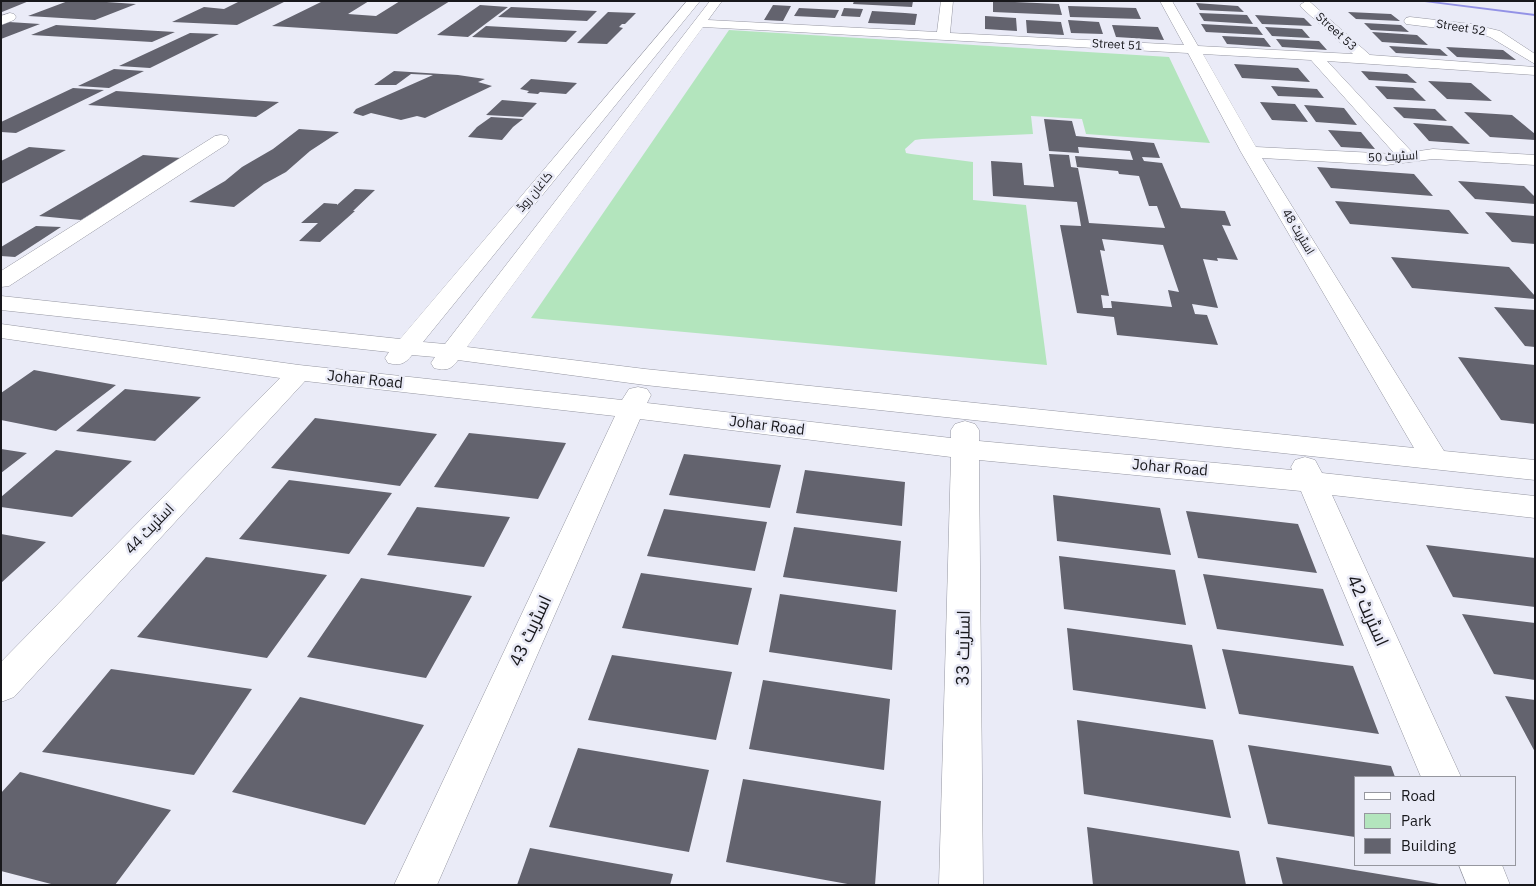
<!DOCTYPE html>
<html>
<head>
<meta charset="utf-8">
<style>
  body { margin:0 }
  #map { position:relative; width:1536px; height:886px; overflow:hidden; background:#eaebf7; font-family:"IBM Plex Sans",sans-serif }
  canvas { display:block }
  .frame { position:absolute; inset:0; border:2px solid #18181c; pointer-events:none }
  .legend { position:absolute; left:1354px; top:776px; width:162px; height:90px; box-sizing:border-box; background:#eaebf7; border:1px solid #96979f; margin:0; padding:6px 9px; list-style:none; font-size:15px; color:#18181c }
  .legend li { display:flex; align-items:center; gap:10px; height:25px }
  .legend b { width:25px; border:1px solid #96979f }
</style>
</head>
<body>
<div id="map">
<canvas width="1536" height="886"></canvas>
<div class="frame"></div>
<ul class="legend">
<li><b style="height:6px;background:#fff"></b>Road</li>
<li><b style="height:14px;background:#b3e5bd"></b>Park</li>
<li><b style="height:14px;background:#63636e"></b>Building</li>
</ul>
</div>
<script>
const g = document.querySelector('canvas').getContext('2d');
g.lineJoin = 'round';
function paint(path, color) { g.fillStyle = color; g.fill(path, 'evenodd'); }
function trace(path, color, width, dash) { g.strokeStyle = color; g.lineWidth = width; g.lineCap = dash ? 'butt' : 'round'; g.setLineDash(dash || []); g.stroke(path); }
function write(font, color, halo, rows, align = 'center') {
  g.font = font + ' "IBM Plex Sans",Cairo,sans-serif'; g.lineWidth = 5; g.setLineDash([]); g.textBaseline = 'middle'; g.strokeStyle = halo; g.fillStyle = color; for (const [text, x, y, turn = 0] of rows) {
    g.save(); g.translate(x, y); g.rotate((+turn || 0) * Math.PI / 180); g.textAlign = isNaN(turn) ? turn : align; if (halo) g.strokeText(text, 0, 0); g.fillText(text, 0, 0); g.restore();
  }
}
paint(new Path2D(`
  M729 30 1169 57 1210 143 1086 134 1082 119 1031 116 1033 134 922 139 915 140 905 149 906 153 911 154 973 162V200L1026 205 1047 365 531 318Z`), '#b3e5bd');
paint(new Path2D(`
  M1417 1H1431L1535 14V16Z`), '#9392e6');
paint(new Path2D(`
  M1 1H29L2 12Z
  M68 1H92L136 4 95 20 28 16Z
  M240 1H286L237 25 172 22 204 7 224 9Z
  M323 1H369L348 14 376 16 400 1H450L397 34 272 26Z
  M854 1H913L912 7 853 4Z
  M993 1 1059 4 1062 15 993 12Z
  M1196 3 1238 6 1244 12 1200 10Z
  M480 5 508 7 468 37 437 35Z
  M773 5 791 6 783 21 764 20Z
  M1068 6 1136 8 1141 19 1070 17Z
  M511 7 597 11 587 21 498 17Z
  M799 8 839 10 835 18 794 16Z
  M844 8 863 9 860 17 841 16Z
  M872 11 905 13 917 14 915 25 868 23Z
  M608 12 636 13 625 24H622L619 27 623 28 607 44 577 43Z
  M1348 12 1391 14 1400 21 1356 19Z
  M1199 13 1247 15 1253 24 1204 21Z
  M1255 15 1304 18 1312 26 1262 24Z
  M985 16 1016 18 1017 31 985 29Z
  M1026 20 1061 22 1064 35 1027 33Z
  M1068 20 1099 22 1103 34 1071 33Z
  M9 22 40 24 1 39V25Z
  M1364 23 1401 25 1409 32 1371 30Z
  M1201 24 1257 27 1263 35 1206 32Z
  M56 25 175 32 152 42 31 35Z
  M1112 25 1158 27 1164 40 1116 37Z
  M486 26 577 31 566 42 472 37Z
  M1265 27 1302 29 1310 38 1272 36Z
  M1372 32 1417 35 1428 45 1382 42Z
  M190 33 219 34 150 68 119 66Z
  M1222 36 1264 38 1271 47 1227 44Z
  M1276 39 1319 41 1327 50 1282 47Z
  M1389 46 1440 49 1448 56 1396 53Z
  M1446 47 1503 50 1516 60 1457 57Z
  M1234 64 1298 68 1310 82 1242 78Z
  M114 69 144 71 109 88 78 86Z
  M394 71 458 75 485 79 478 82 492 86 425 118 417 116 401 120 371 113 363 116 353 113 356 109 433 75 411 74 396 85H374Z
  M1361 71 1407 74 1417 83 1369 80Z
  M531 79 577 83 566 94 540 92 538 94 527 93 529 91 520 89Z
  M1428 81 1471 83 1492 101 1447 99Z
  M1271 86 1317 89 1324 98 1278 96Z
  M1375 86 1413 88 1426 101 1387 99Z
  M73 88 104 90 16 133 1 132V122Z
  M116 91 279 102 256 117 88 105Z
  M502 100 537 103 523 117 486 115Z
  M1260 102 1295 104 1308 122 1272 120Z
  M1304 105 1344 108 1357 125 1316 122Z
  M1393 107 1435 109 1447 121 1404 118Z
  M1464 112 1512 115 1535 134V140L1490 137Z
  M491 117 523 119 513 127 502 140 468 137 477 127Z
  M1044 119 1072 121 1076 136 1154 143 1160 158 1142 157 1144 161 1162 163 1181 208 1225 211 1231 226 1222 225 1238 260 1217 258 1218 261 1203 259 1218 308 1192 304 1195 314 1207 315 1218 345 1117 335 1114 317 1077 313 1060 225 1081 226 1077 202 993 196 991 161 1022 163 1024 185 1054 187 1049 154 1069 155 1071 167 1078 168 1089 223 1165 228 1157 206H1149L1139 176 1119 174 1118 171 1077 167 1075 156 1133 160 1130 151 1078 147 1079 153 1049 151ZM1102 239 1163 245 1179 292 1168 290 1172 307 1111 301 1112 308H1103L1101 295 1109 296 1100 250 1105 251Z
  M1413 123 1452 126 1470 144 1429 141Z
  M299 129 339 132 310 151 286 172 264 184 234 207 189 202 225 181 242 167 273 149Z
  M1328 130 1361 132 1375 149 1341 147Z
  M29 147 66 150 1 184V161Z
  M143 155 181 158 81 220 39 216Z
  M1317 167 1414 174 1433 196 1331 188Z
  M1458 181 1524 186 1535 197V204L1475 199Z
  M355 189 375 190 353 211H355L320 242 299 241 318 223H301L324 203 337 204V205Z
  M1335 201 1449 210 1469 234 1350 224Z
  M1485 212 1535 216V244L1512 242Z
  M36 226 61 227 15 257 1 256V247Z
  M1391 257 1509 267 1535 296V299L1412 288Z
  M1494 307 1535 310V347L1525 346Z
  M1458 357 1535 365V424L1501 420Z
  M34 370 116 385 56 431 1 420V393Z
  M125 389 201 397 155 441 76 431Z
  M315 418 437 434 400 486 271 468Z
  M469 433 566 443 538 499 434 487Z
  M1 449 27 453 1 473Z
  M56 450 132 461 72 517 1 507V497Z
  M684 454 781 465 770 508 669 495Z
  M805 470 905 482 902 526 796 513Z
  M289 480 392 493 349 554 239 539Z
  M1053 495 1160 508 1171 555 1057 541Z
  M417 507 510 517 484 567 387 555Z
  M664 509 767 522 755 571 647 556Z
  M1186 511 1298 524 1317 573 1198 558Z
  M794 527 901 541 897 592 783 577Z
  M1 534 46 542 1 583Z
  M1426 545 1535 558V607L1453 597Z
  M1059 556 1175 570 1186 625 1064 609Z
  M206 557 327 575 267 658 137 637Z
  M641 573 752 588 738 645 622 628Z
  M1203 574 1323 589 1344 646 1217 629Z
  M361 578 472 596 426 678 307 657Z
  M780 594 896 610 892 670 769 652Z
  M1462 614 1535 623V680L1494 674Z
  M1067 628 1192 645 1206 709 1073 690Z
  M1222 649 1353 666 1379 734 1239 714Z
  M612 655 732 672 716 740 588 720Z
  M111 669 252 689 194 775 42 752Z
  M763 680 890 699 884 770 749 749Z
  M1505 696 1535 700V752Z
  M300 697 424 725 365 825 232 792Z
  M1077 720 1213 740 1231 818 1084 794Z
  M1248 745 1391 766 1395 777H1355V837L1268 824Z
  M578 748 709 770 689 852 549 827Z
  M20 772 171 810 115 885H55L1 871V793Z
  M743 779 881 801 875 885H853L726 862Z
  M1087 827 1239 851 1246 885H1093Z
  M530 848 673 874 670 885H517Z
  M1276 857 1439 884V885H1283Z`), '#63636e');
const minor = new Path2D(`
  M687 1H700L423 342 445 344 710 1H722L708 20 937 32 941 1H953L950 33 1184 45 1160 1H1172L1198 46 1353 54 1302 8 1300 5 1306 1 1310 2 1370 55 1535 67V75L1327 61 1412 152 1433 149 1535 155V165L1433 159 1386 165 1262 158 1444 451 1535 460V480L645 385 458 360C451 370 446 371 434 368L431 363 435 357 412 355C405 364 400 366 388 363L385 358 389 352 1 310V296L400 339ZM703 27 1188 53 1241 152 1414 448 645 369 467 347ZM1203 54 1311 60 1395 154 1256 147Z
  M10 13 14 14 16 17 14 20 1 25V16Z
  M1410 17 1471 24 1500 31 1535 54V64L1490 37 1471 32 1406 24 1404 21 1406 18Z
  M221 135 227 136 229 140 227 144 9 286 1 287V271L215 136Z
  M1 324 299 365 622 400 629 389 638 387 647 389 651 395 647 403 951 438V430L955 424 965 421 975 424 979 430V441L1292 470 1291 467 1295 460 1305 457 1315 460 1322 473 1535 496V518L1332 495 1461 777H1421L1301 491 979 460 983 885H939L951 457 640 419 437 885H394L615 416 305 381 14 697 1 702V662L280 378 1 338Z
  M1459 865H1502L1510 885H1467Z`);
trace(minor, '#9596a1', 1);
paint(minor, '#fff');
write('12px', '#18181c', '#eaebf7', [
  ["Street 52",1461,28,9],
  ["Street 53",1336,32,42],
  ["Street 51",1117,45,3],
  ["اسٹریٹ 50",1393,157,-3],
  ["کاغان روڈ",535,192,-50],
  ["اسٹریٹ 48",1298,232,59]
]);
write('15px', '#18181c', '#eaebf7', [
  ["Johar Road",365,380,6],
  ["Johar Road",767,426,7],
  ["Johar Road",1170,468,5],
  ["اسٹریٹ 44",150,529,-46]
]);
write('18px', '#18181c', '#eaebf7', [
  ["اسٹریٹ 42",1367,611,66],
  ["اسٹریٹ 43",531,631,-65],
  ["اسٹریٹ 33",964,648,-89]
]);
</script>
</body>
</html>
